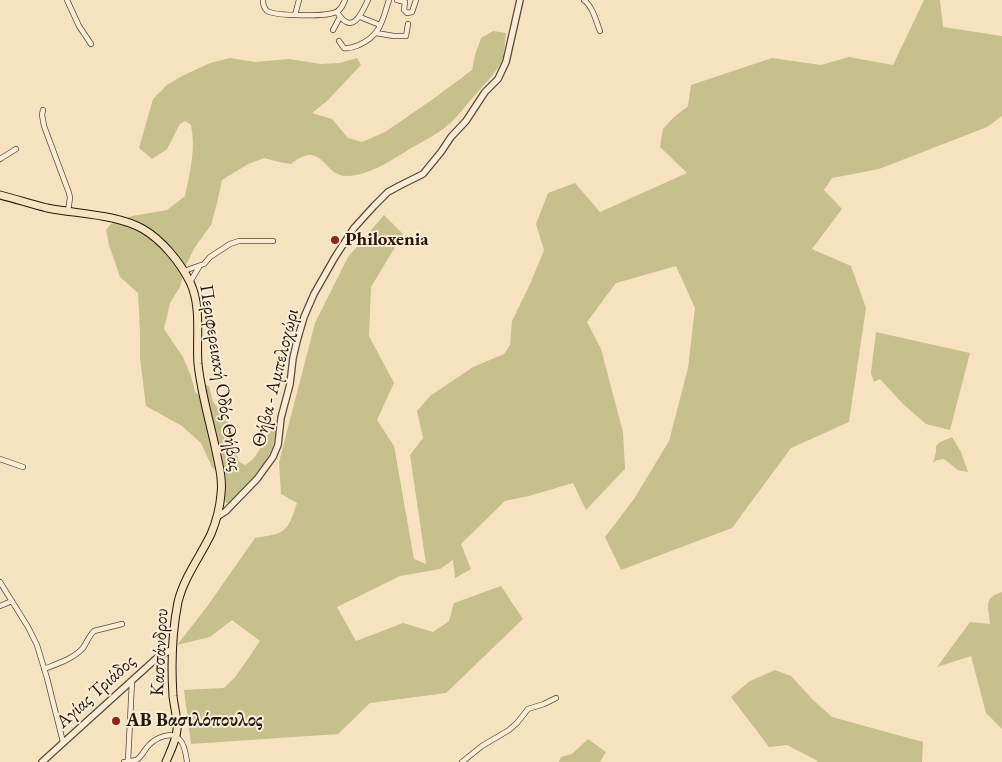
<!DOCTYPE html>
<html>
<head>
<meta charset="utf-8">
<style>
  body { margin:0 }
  canvas { display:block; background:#f7e2bf }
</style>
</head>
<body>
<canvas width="1002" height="762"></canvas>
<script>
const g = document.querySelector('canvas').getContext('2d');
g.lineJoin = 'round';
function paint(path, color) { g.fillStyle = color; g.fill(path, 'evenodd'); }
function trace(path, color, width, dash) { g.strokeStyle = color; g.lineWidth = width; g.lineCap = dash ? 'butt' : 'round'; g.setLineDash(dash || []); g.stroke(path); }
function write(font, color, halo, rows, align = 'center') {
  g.font = font + ' "EB Garamond",serif'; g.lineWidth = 4; g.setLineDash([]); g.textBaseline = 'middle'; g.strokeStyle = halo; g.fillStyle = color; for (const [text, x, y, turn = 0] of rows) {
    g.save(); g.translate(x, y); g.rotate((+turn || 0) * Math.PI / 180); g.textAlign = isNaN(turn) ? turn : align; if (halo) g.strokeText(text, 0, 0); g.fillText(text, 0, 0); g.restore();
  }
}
paint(new Path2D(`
  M924 0H940L943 27 1002 36V116L987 127 879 169 832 178 824 190 842 209 812 249 851 266 866 308 849 422 791 448 732 528 621 570 605 537 634 499 669 441 688 368 695 308 676 266 616 283 587 322 601 349 623 432 625 469 586 510 573 483 529 496 505 501 461 544 471 569 455 578 453 560 440 569 400 576 337 607 356 641 403 623 433 632 449 621 454 603 501 586 523 619 446 693 370 703 338 734 191 744 184 690 224 688 236 676 260 641 232 620 210 637 177 645 206 608 255 538C286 533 287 533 297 503L281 494 279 462 315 323 348 257 384 215 403 234 371 287 369 336 394 383 377 420 394 446 414 559 426 564 410 455 423 438 417 411 430 396 473 367 504 354 510 345 512 321 531 282 544 250 536 224 548 193 575 183 600 212 687 173 660 147 663 129 673 118 688 106 691 85 772 58 821 65 849 57 893 65Z
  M493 31 506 33C505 41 504 57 501 63 494 75 483 86 474 96 466 105 458 117 448 125 438 134 425 140 413 147 393 159 371 175 347 176 323 177 323 138 291 164L279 162 264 158 248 164 222 180 217 203 211 225 195 247 186 265 180 287 170 303 164 329 183 357 191 376 195 392 200 396 217 464 216 471 212 467 201 443 182 426 146 406 140 358V333L138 293 120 277 109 245 106 230 111 224 132 216 167 210 185 196C190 171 196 150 191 125L185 121 180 124 167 149 152 159 139 148 153 99 167 85 180 77 210 63 230 58 255 62 289 59 321 64 339 63 357 58 361 65 327 101 312 113 332 119 348 138 362 142 385 132 433 99 472 70 475 55 481 38Z
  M876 332 970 353 950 430 926 424 903 404 880 379 874 382 871 373Z
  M205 385 209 386 213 402 219 409 223 418 233 427 232 438 239 462 245 465C260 458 262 438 274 427L276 430C275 460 248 482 229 503H226L225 500 226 480 224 467 210 409Z
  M952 437 961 452 968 472 958 470 944 459 937 460 933 463 936 452V446L940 442Z
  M1002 592V729L986 713 971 656 937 667 970 622 990 624C989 607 982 598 1002 592Z
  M775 670 791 676 813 700 832 717 923 742 922 762H818L816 760 787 745 769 747 731 697 750 681Z
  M588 739 606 752 600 762H559L561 757 572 754Z`), '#c5c08c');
const minor = new Path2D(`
  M67 0 79 26 91 44
  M263 0C263 4 264 8 267 11 276 16 326 17 336 12 341 10 343 5 345 0
  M397 0 405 2 404 10 407 13 412 12 416 0
  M584 0C593 7 596 21 600 31
  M337 12C352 36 361 15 368 0
  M295 15 299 0
  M360 17 380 25
  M333 30 340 17
  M376 33 394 36H406L408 24
  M339 41 344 48C350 49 354 47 359 45 381 35 382 21 389 0
  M43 110 42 115 44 126 69 193 70 198 68 211
  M0 159 16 149
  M184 271 204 264 210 257 230 244 239 241H273
  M190 282 199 267
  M0 459 23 467
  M0 582 28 627 37 645 47 678 63 742
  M0 606 12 601
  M44 669C57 664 73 659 83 648 87 642 89 636 94 631L122 624
  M128 761 132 681
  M124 762C128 762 132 761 136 760 142 757 144 750 149 745 156 738 172 730 180 740 185 745 186 755 187 762
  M462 762 482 746 509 730 517 723 528 709 544 704 556 698`);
const tertiary = new Path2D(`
  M217 517 226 511 257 479 273 457 278 445 281 418 290 384 293 358 297 341 304 317 314 294 335 257 354 228 374 206 388 192 399 186 423 174 441 152 451 137 466 121 485 92 498 79 506 62 520 0
  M42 762 159 656 173 649`);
const primary = new Path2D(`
  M0 195C16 199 31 204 47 208 77 214 116 214 143 229 162 240 180 262 190 282 202 307 196 338 198 364 201 392 209 419 215 446 218 462 223 477 221 494 220 507 216 522 211 534 200 557 184 577 178 602 172 632 171 665 173 696 174 707 178 719 177 730 176 741 170 752 166 762`);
trace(minor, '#5a4a39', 6);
trace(tertiary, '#5a4a39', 8);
trace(primary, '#26170c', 9);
trace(minor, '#faecd5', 4.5);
trace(tertiary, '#faecd5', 5.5);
trace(primary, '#f7e2bf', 7);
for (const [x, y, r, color] of [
  [335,240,5,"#8f2418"],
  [116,721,5,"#8f2418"]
]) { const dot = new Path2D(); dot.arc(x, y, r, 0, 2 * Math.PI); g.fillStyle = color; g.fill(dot); trace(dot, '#faecd5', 2); }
write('bold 19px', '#26170c', '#faecd5', [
  ["Philoxenia",345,240],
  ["ΑΒ Βασιλόπουλος",126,721]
], 'left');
write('19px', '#26170c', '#faecd5', [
  ["Περιφερειακή Οδός Θήβας",220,378,81],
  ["Θήβα - Αμπελοχώρι",276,378,-76],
  ["Κασσάνδρου",160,652,-87],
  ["Αγίας Τριάδος",96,692,-42]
]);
</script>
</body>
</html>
